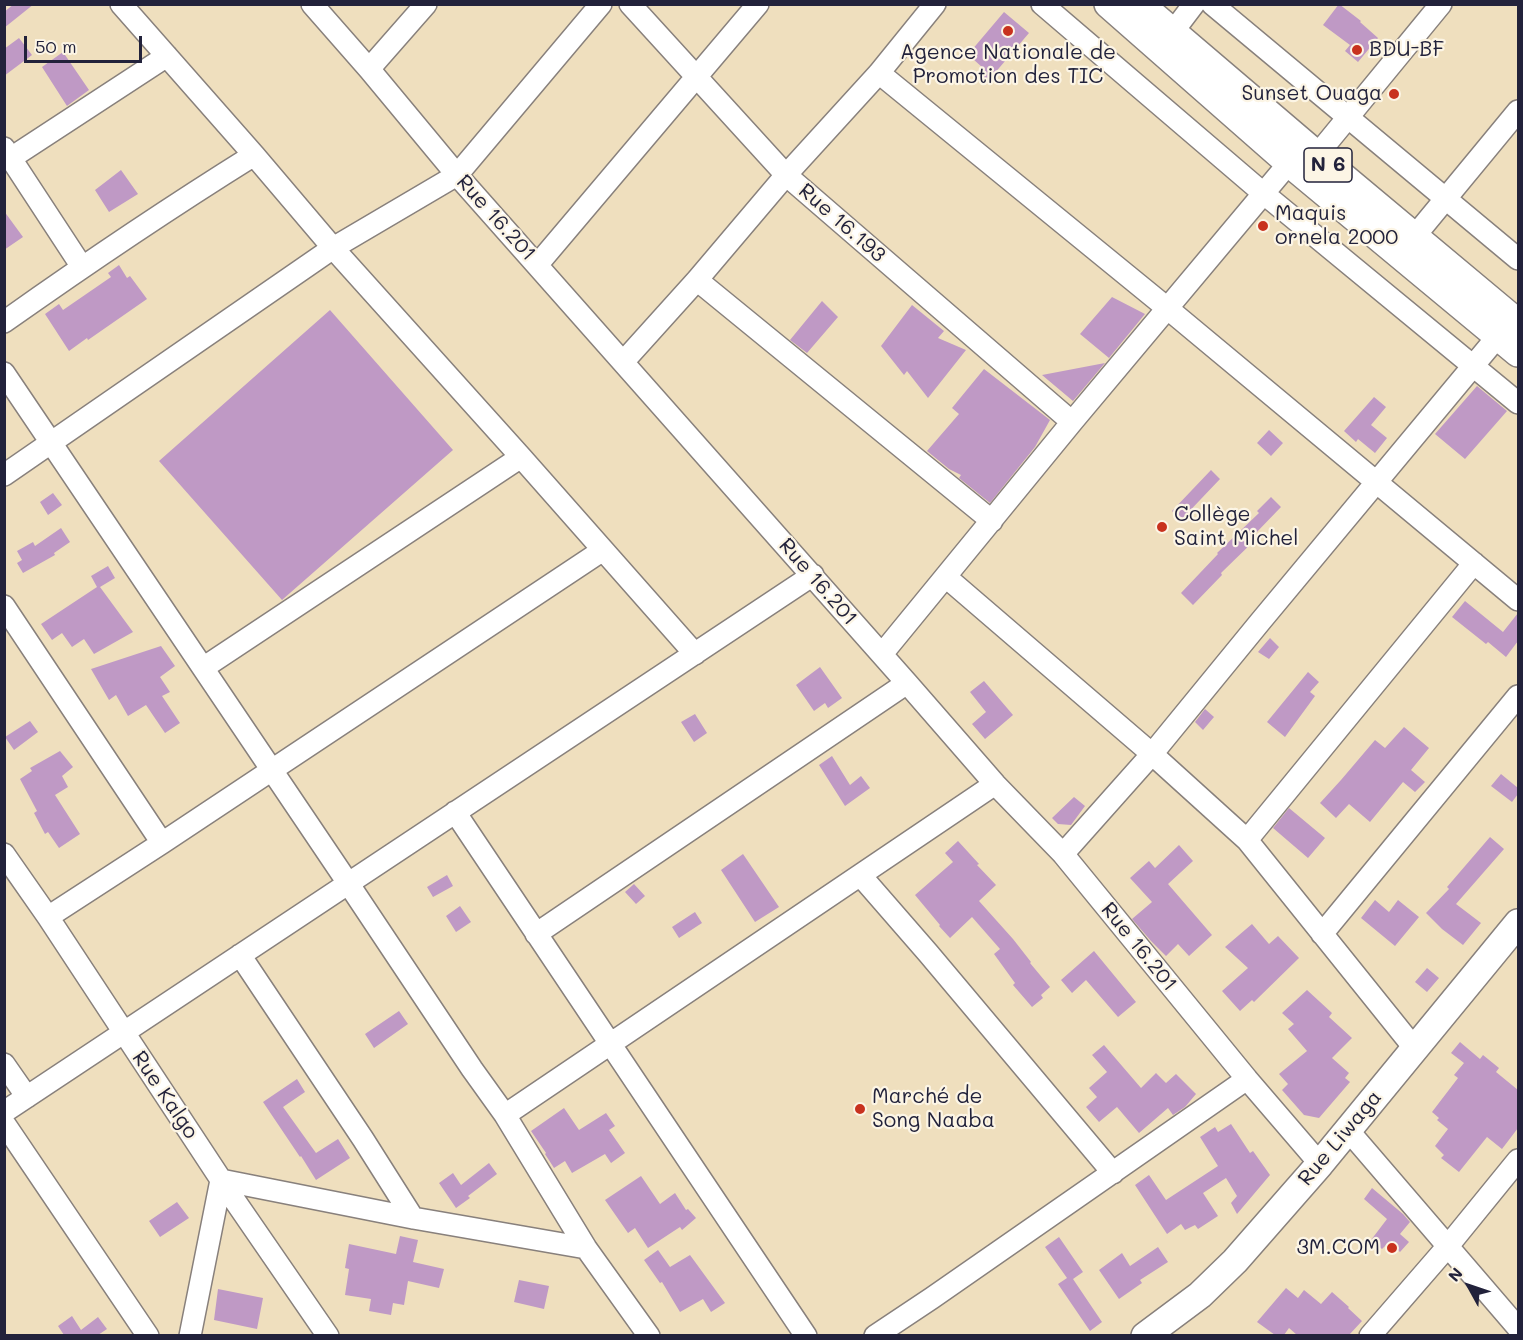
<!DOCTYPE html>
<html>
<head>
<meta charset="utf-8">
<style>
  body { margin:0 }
  #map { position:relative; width:1523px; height:1340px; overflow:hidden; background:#efdfbe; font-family:Mali,sans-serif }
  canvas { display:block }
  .frame { position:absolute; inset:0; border:6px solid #22223b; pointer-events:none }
  .north { position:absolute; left:1439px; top:1256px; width:60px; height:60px; -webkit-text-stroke:4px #fcf5e5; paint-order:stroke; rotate:310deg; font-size:16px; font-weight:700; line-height:24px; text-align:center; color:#22223b }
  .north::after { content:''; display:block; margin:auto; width:21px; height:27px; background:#22223b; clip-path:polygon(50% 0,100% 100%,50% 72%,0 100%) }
  .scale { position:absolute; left:24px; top:36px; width:118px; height:27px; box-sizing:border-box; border:3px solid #22223b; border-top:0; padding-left:8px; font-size:18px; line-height:21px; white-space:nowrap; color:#22223b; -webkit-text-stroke:4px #fcf5e5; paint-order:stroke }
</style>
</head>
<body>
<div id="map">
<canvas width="1523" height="1340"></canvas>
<div class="frame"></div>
<div class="north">N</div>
<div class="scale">50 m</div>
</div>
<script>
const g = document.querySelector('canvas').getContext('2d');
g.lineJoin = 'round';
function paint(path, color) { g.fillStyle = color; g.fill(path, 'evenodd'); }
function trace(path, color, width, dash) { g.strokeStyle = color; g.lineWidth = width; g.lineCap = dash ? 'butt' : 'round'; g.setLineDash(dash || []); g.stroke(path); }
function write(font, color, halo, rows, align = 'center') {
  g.font = font + ' Mali,sans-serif'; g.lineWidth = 4.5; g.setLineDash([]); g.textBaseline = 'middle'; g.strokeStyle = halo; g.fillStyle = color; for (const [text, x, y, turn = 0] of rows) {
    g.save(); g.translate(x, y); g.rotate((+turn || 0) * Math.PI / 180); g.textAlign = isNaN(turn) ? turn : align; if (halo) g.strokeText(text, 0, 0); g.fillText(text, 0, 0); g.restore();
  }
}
paint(new Path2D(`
  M14 4H34L4 28V12Z
  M1339 4 1361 21 1360 22 1378 38 1358 62 1345 51 1350 45 1323 25Z
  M1004 12 1029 33 988 81 979 73 983 68 973 59 976 55 971 51Z
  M19 38 32 55 4 76V49Z
  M63 52 89 90 67 106 42 67Z
  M121 170 138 194 109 212 95 190Z
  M4 211 23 237 4 250Z
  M119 265 127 278 130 276 147 299 88 340 87 338 69 351 45 314 59 304 63 310 111 277 108 273Z
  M1112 297 1145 314 1109 358 1080 334Z
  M822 301 838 317 807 353 790 340Z
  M912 305 944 331 938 338 966 350 928 398 907 371 904 375 881 346Z
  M330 310 453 450 282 600 159 461Z
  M1105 363 1073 401 1042 375Z
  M984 369 1050 420 1035 447 990 503 959 478 961 475 949 469 927 451 959 414 952 408Z
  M1477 386 1507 411 1465 459 1435 434Z
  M1374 397 1386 407 1371 425 1387 438 1375 453 1358 439 1356 442 1344 431Z
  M1269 430 1283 443 1271 456 1257 443Z
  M1211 470 1220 479 1181 520 1172 511Z
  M53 493 62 505 48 515 40 502Z
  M1271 497 1281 507 1254 535 1257 538 1221 573 1222 575 1193 605 1181 593 1218 554 1217 553 1259 513 1257 511Z
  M61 528 70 542 54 553 55 555 23 573 17 563 22 560 17 551 33 542 35 546Z
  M108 566 115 578 100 587 133 632 94 654 84 639 72 647 62 633 52 640 41 624 97 587 91 576Z
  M1465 601 1503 632 1518 613V641L1506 657 1488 642 1486 644 1452 617Z
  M1270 638 1279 647 1269 659 1258 652Z
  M161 646 175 666 160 677 170 692 162 696 180 723 165 733 146 705 128 716 116 695 109 700 91 669Z
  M820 667 842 698 828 708 825 703 814 711 796 685Z
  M1308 672 1319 682 1310 692 1315 696 1285 737 1267 722Z
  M984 681 1013 715 985 739 972 724 986 712 970 692Z
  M1205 709 1214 717 1203 730 1195 722Z
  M695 714 707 733 694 742 681 722Z
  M30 721 38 732 14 750 5 737Z
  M1404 727 1429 748 1411 770 1425 782 1415 792 1403 782 1370 822 1349 804 1336 818 1320 803 1341 780 1375 740 1385 748Z
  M60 751 73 767 62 776 68 787 55 795 80 834 59 848 48 832 45 834 34 813 37 811 20 779 32 771 30 768Z
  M832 756 850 785 861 776 870 788 845 806 819 765Z
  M1501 774 1518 788V794L1512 802 1491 786Z
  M1074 797 1085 806 1071 825 1058 824 1052 818Z
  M1289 808 1325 838 1308 858 1273 828Z
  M1490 837 1504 849 1456 904 1481 923 1463 945 1442 929 1426 913 1449 889 1447 887Z
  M958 841 979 864 977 865 996 885 979 901 1013 939 1031 962 1030 963 1050 987 1041 995 1043 998 1032 1007 1013 985 1015 983 994 954 1000 949 972 917 950 938 939 926 940 925 915 895 953 862 945 853Z
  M1179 845 1193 861 1168 884 1212 935 1189 956 1178 944 1166 956 1151 941 1132 919 1152 902 1130 878 1149 861 1155 868Z
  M743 854 779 907 755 922 721 870Z
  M447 875 453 886 433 897 427 887Z
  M634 884 645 896 636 904 625 892Z
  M1375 900 1389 912 1398 900 1419 917 1395 946 1361 918Z
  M460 906 471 922 456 932 446 916Z
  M695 912 702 923 679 938 672 927Z
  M1252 924 1269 944 1278 936 1299 958 1254 1002 1252 1000 1240 1011 1222 991 1248 968 1225 947Z
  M1094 951 1136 1002 1118 1017 1086 980 1072 993 1061 980Z
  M1427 968 1439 978 1427 992 1415 982Z
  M1307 990 1332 1013 1329 1017 1352 1038 1332 1058 1349 1073 1345 1078 1350 1082 1319 1118 1304 1115 1282 1090 1288 1084 1279 1074 1307 1051 1288 1029 1294 1024 1282 1013Z
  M399 1011 408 1024 374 1048 365 1034Z
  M1460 1042 1480 1059 1483 1055 1499 1068 1496 1072 1518 1090V1128L1502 1149 1487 1137 1459 1172 1441 1158 1444 1155 1435 1146 1448 1129 1437 1120 1439 1118 1432 1112 1458 1078 1454 1075 1464 1063 1451 1053Z
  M1104 1045 1141 1088 1156 1073 1166 1083 1176 1074 1196 1094 1185 1107 1173 1115 1168 1108 1139 1133 1117 1107 1099 1122 1086 1107 1097 1097 1089 1088 1107 1072 1092 1055Z
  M297 1079 305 1092 283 1107 316 1153 338 1139 350 1158 316 1180 301 1156 300 1157 263 1102Z
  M564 1108 579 1130 606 1113 615 1126 609 1130 625 1153 611 1163 605 1154 572 1173 565 1161 554 1168 545 1154 546 1153 531 1131Z
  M1231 1124 1250 1153 1253 1151 1270 1175 1237 1214 1231 1203 1237 1196 1226 1178 1203 1193 1218 1216 1198 1229 1195 1225 1185 1230 1181 1224 1167 1234 1135 1185 1149 1175 1166 1200 1218 1166 1200 1137 1215 1127 1218 1132Z
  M489 1163 497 1174 468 1196 470 1198 456 1208 439 1183 453 1173 461 1185Z
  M641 1176 660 1204 675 1193 686 1210 688 1209 696 1218 682 1230 680 1227 648 1248 635 1228 628 1233 605 1200Z
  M1372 1188 1403 1214 1410 1222 1400 1234 1409 1242 1400 1252 1389 1242 1382 1249 1371 1240 1387 1219 1364 1199Z
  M177 1202 189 1218 160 1237 149 1221Z
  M400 1236 418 1240 413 1262 444 1269 439 1288 408 1281 404 1305 393 1303 391 1315 369 1311 371 1299 345 1295 349 1269 345 1268 349 1244 396 1254Z
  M1059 1237 1083 1272 1073 1279 1102 1322 1090 1331 1058 1284 1067 1278 1045 1247Z
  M1158 1247 1168 1262 1140 1280 1142 1283 1119 1299 1099 1270 1122 1253 1130 1266Z
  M658 1250 670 1267 690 1255 725 1303 711 1312 703 1299 680 1312 662 1282 660 1283 644 1260Z
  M519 1280 549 1286 544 1309 514 1302Z
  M1286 1288 1298 1298 1304 1290 1321 1304 1332 1292 1349 1307 1348 1308 1362 1321 1349 1335H1297L1289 1328 1284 1335H1275L1257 1322Z
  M218 1289 263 1298 257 1329 214 1320Z
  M72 1316 81 1330 98 1317 107 1329 98 1335H64L58 1326Z`), '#bf99c5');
const minor = new Path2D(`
  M121 4 254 155 333 248 521 457 695 654
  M312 4 369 69 457 175 907 683 995 784 1063 854 1247 1079 1320 1164
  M630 4 786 175 1072 422
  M1042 4 1263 193 1518 403
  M1212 4 1518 259
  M1172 33 1194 4
  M369 69 426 4
  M879 73 1167 308 1518 600
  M4 148 82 267
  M1317 155 1441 4
  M11 158 167 56
  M1414 237 1518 111
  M538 264 758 4
  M697 280 992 521
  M4 322C86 264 169 208 254 155
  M624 361 697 280 786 175 879 73 935 4
  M4 373 348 883 472 1069 505 1115 586 1248 649 1336
  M4 475 333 248 457 175 601 4
  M946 577 1152 754 1247 840 1415 1049
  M4 606 162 843
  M882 654 1072 422 1289 163
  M203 668 521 457
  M455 812 806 1336
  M1247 840 1474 563
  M4 854 48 917 233 1198 328 1336
  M1063 854 1152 754 1260 622 1498 336
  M861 876 928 953 1113 1173
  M48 917 162 843 603 550
  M536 934 907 683
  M1322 934 1518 696
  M240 955 363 1139 413 1218
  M4 1064 27 1097
  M4 1112 813 575
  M505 1115 995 784
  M4 1123 148 1336
  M1347 1129 1518 1328
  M190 1336 221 1180 413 1218 586 1248
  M875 1336 932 1298 1247 1079
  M1370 1336 1448 1246 1518 1160`);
const major = new Path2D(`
  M1108 4 1289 163 1518 353
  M1140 4 1317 155 1518 323
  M1145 1336 1200 1295 1235 1261 1320 1164 1518 923`);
trace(minor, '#88807c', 24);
trace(major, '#88807c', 30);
trace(minor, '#fff', 21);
trace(major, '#fff', 27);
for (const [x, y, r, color] of [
  [1008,31,6,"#c8321e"],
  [1357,50,6,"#c8321e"],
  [1394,94,6,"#c8321e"],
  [1263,226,6,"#c8321e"],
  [1162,527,6,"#c8321e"],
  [860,1109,6,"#c8321e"],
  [1392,1248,6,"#c8321e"]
]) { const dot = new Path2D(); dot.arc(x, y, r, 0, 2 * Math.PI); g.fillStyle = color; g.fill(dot); trace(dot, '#fcf5e5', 2); }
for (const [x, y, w] of [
  [1328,165,48]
]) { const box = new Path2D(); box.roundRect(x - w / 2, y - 17, w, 34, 4.5); g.fillStyle = '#fcf5e5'; g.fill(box); trace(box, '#22223b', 1.5); }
write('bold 20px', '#22223b', null, [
  ["N 6",1328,165]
]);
write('21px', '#22223b', '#fcf5e5', [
  ["BDU-BF",1369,50],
  ["Agence Nationale de",1008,53,"center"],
  ["Promotion des TIC",1008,77,"center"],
  ["Sunset Ouaga",1382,94,"right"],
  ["Maquis",1275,214],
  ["ornela 2000",1275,238],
  ["Collège",1174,515],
  ["Saint Michel",1174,539],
  ["Marché de",872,1097],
  ["Song Naaba",872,1121],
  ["3M.COM",1380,1248,"right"]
], 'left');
write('21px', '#22223b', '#fcf5e5', [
  ["Rue 16.201",496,218,48],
  ["Rue 16.193",842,223,41],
  ["Rue 16.201",818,582,49],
  ["Rue 16.201",1139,947,51],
  ["Rue Kalgo",165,1095,56],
  ["Rue Liwaga",1340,1138,-50]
]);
</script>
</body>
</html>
